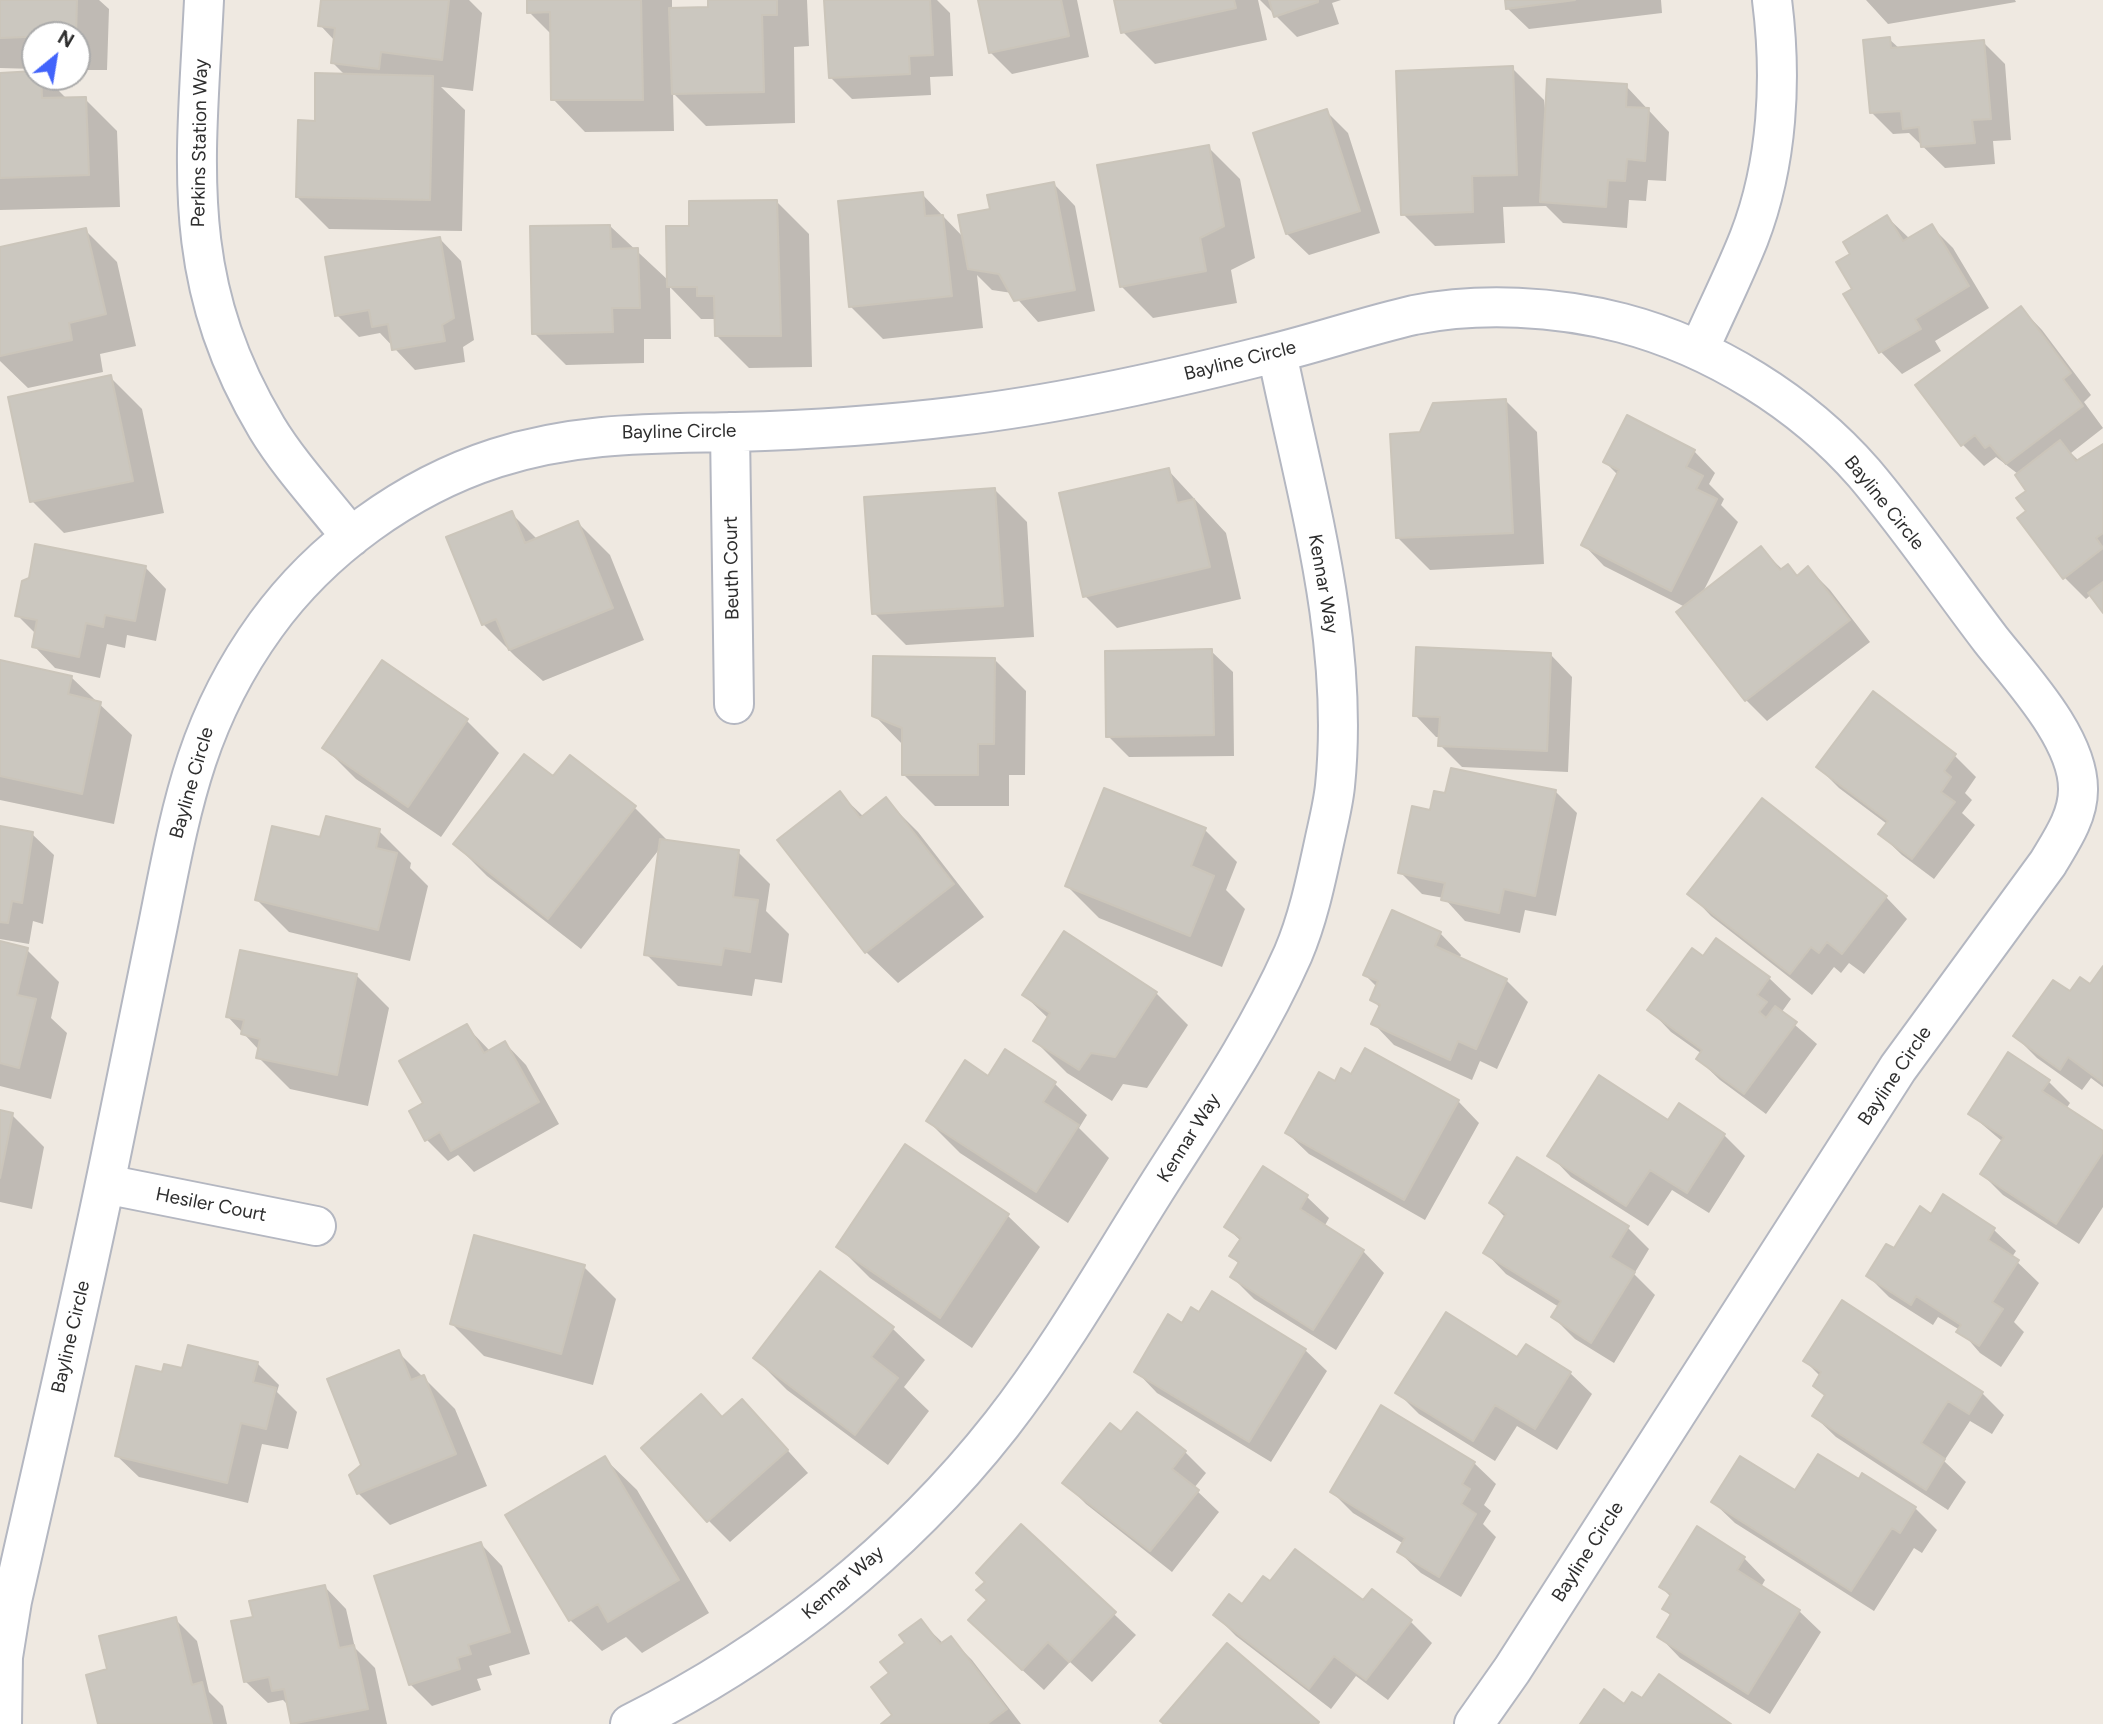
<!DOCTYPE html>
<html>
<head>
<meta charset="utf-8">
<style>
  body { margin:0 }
  #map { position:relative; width:2103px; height:1724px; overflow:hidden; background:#efe9e1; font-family:Figtree,sans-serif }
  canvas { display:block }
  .north { position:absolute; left:21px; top:21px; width:70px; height:70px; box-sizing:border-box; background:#fff; border:2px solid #ababab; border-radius:50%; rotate:30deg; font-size:19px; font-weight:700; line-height:28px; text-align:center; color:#2e2e2e }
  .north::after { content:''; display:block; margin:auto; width:24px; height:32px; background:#4264fb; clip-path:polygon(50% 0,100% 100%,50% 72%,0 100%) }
</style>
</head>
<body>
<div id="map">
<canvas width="2103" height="1724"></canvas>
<div class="north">N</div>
</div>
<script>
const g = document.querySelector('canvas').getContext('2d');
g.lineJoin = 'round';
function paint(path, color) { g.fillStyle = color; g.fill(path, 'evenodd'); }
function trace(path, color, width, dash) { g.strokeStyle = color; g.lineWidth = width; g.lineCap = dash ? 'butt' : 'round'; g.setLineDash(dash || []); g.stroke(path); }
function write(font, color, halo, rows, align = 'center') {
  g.font = font + ' Figtree,sans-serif'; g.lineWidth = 7; g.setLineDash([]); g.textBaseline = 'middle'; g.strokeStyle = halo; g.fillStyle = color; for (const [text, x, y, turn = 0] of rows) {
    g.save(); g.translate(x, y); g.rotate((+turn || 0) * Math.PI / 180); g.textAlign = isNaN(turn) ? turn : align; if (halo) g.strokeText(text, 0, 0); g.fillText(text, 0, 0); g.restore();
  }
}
paint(new Path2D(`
  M0 0H99L109 9 107 70H77V35H35V69L0 68Z
  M323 0H469L482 13 473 91 441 87 465 110 462 231 329 229 297 197 317 123 346 76 332 62 335 41 320 25Z
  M529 0H672V9H710V0H807L809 46 794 47 795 123 706 126 673 93 674 131 585 132 553 99 552 35 529 12Z
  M826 0H937L950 13 953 76 930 77 931 95 852 99 830 77Z
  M979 0H1077L1089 57 1012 74 990 52Z
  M1115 0H1258L1267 40 1155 64 1123 32Z
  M1260 0H1341L1332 3 1339 24 1297 37Z
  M1506 0H1661L1662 13 1529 29 1507 8Z
  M1866 0H2015L2016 2 1888 24Z
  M1889 39 1900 49 1983 42 2005 64 2011 140 1993 141 1995 164 1945 168 1909 133 1893 134 1871 112Z
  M1512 68 1544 100 1545 109 1626 86 1669 132 1666 181 1648 180 1646 201 1629 200 1627 228 1563 223 1546 206 1503 207 1505 243 1435 246 1403 214Z
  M35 73V77H45L67 99H85L117 131 120 207 0 210V74Z
  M1326 111 1348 133 1380 233 1309 255 1287 234Z
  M1208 147 1240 179 1255 258 1231 270 1237 303 1153 318 1121 286Z
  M1054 184 1075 206 1095 311 1038 322 1012 293 992 290 977 275 983 328 883 339 851 307 922 194 964 238 992 211Z
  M777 202 809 234 812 367 749 368 717 336 716 319H701L670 287 671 339H644V363L566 365 534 333 610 226 669 281Z
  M1887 217 1910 239 1931 226 1953 248 1989 308 1935 341 1941 351 1902 374 1881 352 1846 294 1854 289 1852 255Z
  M85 230 117 262 136 346 100 354 103 372 28 388 0 361V249Z
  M440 239 461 261 474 340 463 347 465 362 415 370 380 333 359 337 337 315Z
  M2021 308 2042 330 2091 395 2084 402 2103 428 2071 453 2079 461 2103 446V610L2092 594 2086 599 2064 577 2029 512V491L2018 474 1996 457 1984 466 1962 444Z
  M110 377 142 409 164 513 64 533 32 501Z
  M1505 400 1537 432 1544 564 1430 570 1398 538 1421 434Z
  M1694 451 1715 473 1709 484 1724 499 1721 505 1738 522 1702 594 1760 548 1783 570 1787 566 1798 577 1808 568 1830 590 1870 642 1767 721 1746 700 1685 607 1604 566 1583 544 1618 475 1605 462Z
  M1168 470 1226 533 1241 599 1117 628 1085 596Z
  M995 490 1027 522 1034 637 906 645 874 613Z
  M511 513 538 540 578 523 610 555 644 640 543 681 515 656 483 624Z
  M145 567 166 589 156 641 127 635 125 648 107 644 100 678 55 668 34 646 36 634 17 615Z
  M1211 651 1233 672 1234 756 1129 757 1108 736Z
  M1551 655 1572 677 1568 772 1462 767 1440 745V737H1436L1415 715Z
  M994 659 1026 691 1025 775H1009V806H935L903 774V745L874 715Z
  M0 662 71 677 132 735 114 824 0 800Z
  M383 662 467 721 499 753 441 837 356 779 324 747Z
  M1955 756 1976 777 1965 793 1972 800 1962 813 1975 825 1934 879 1902 855 1880 834 1887 824 1839 788 1818 767Z
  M570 757 635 808 667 840 665 842 738 852 770 884 766 911 789 934 782 983 755 979 752 996 678 986 646 954 661 847 581 949 487 876 455 844 553 779Z
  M1555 791 1577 813 1556 916 1525 910 1520 933 1465 921 1444 898 1422 894 1400 872 1432 812 1446 795Z
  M840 794 864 817 886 800 918 832 984 917 898 983 866 952Z
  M0 828 32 834 54 855 43 924 33 921 29 944 0 939Z
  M1205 830 1237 862 1226 890 1245 909 1222 967 1099 918 1067 886Z
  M379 831 411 863 410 868 428 886 410 961 289 932 257 900Z
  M1690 894 1886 897 1907 919 1864 974 1849 963 1841 973 1834 967 1812 995 1711 916Z
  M1440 933 1461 955 1459 959 1506 980 1528 1002 1497 1069 1480 1061 1472 1080 1394 1045 1373 1023 1380 1008 1372 999 1377 987 1365 975Z
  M0 943 27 950 59 982 51 1018 67 1033 51 1099 0 1086Z
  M1703 959 1769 978 1791 999 1781 1013 1817 1044 1766 1114 1720 1080 1698 1059 1702 1054 1671 1032 1650 1010Z
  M2103 969V1087L2091 1078 2082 1090 2037 1058 2015 1036 2070 994 2090 986Z
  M357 976 389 1008 368 1106 290 1089 258 1057 259 1050 228 1017Z
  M1156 993 1188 1025 1147 1088 1123 1084 1112 1101 1067 1073 1035 1041 1049 1019 1024 995Z
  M466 1026 490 1051 505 1043 526 1065 559 1124 474 1172 458 1155 448 1161 427 1140 425 1103Z
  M1352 1076 1458 1101 1479 1123 1425 1220 1309 1154 1287 1133 1335 1084Z
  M989 1078 1055 1084 1087 1115 1079 1128 1109 1158 1068 1223 960 1153 928 1121Z
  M2048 1081 2070 1103 2066 1109 2103 1133V1207L2079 1244 2003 1195 1982 1174 2003 1142 1970 1114Z
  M0 1112 12 1115 44 1147 32 1209 0 1202Z
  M1668 1122 1724 1135 1745 1156 1709 1213 1672 1190 1648 1226 1571 1177 1550 1155Z
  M906 1147 1008 1216 1040 1247 972 1348 870 1278 838 1246Z
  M1263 1169 1307 1197 1329 1218 1324 1227 1363 1251 1384 1273 1336 1350 1254 1299 1232 1277 1240 1265 1231 1256 1241 1241 1226 1227Z
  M1943 1197 1994 1230 2016 1251 2012 1257 2039 1283 2014 1322 2024 1332 2001 1367 1980 1353 1960 1330 1938 1317 1933 1325 1889 1297 1868 1276 1931 1216Z
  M1491 1203 1628 1228 1649 1249 1634 1274 1655 1295 1614 1363 1575 1339 1553 1317 1559 1307 1506 1274 1485 1252 1506 1218Z
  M584 1267 616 1299 593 1385 484 1356 452 1324Z
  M1842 1303 1982 1393 2004 1415 1992 1434 1970 1421 1944 1461 1966 1482 1948 1510 1836 1437 1814 1416 1826 1397 1815 1386 1821 1377 1805 1361Z
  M1200 1314 1305 1350 1327 1371 1271 1462 1157 1393 1136 1371 1182 1325Z
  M893 1329 925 1360 904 1387 929 1411 888 1465 787 1390 755 1358Z
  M398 1352 455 1409 487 1486 390 1525 358 1493Z
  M1518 1359 1570 1373 1592 1394 1557 1450 1517 1426 1495 1461 1419 1414 1398 1393Z
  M257 1363 279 1385 277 1392 297 1412 288 1449 262 1444 248 1503 139 1477 117 1456 163 1374Z
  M701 1396 723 1418 763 1423 808 1473 730 1542 709 1521Z
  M1122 1435 1185 1452 1206 1473 1194 1488 1219 1512 1172 1572 1086 1504 1065 1483Z
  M605 1459 637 1490 709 1613 642 1653 626 1637 602 1651 570 1620Z
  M1474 1463 1496 1484 1484 1505 1491 1511 1483 1524 1496 1537 1461 1597 1421 1573 1399 1552 1404 1544 1353 1513 1332 1492Z
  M1863 1475 1915 1508 1937 1530 1922 1553 1914 1548 1874 1611 1735 1523 1713 1502 1860 1481Z
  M1022 1527 1136 1635 1092 1682 1070 1662 1044 1690 992 1642 987 1582Z
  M481 1544 502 1566 530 1654 489 1666 492 1675 477 1679 481 1690 432 1706 410 1684Z
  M1744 1558 1765 1580 1761 1587 1799 1611 1821 1632 1770 1714 1680 1658 1659 1636 1671 1616 1664 1609 1671 1597 1661 1587Z
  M1270 1584 1363 1603 1410 1621 1432 1643 1388 1700 1356 1676 1331 1709 1236 1636 1215 1615 1242 1606Z
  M325 1587 346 1609 355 1648 375 1668 387 1724H293L289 1706 283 1700 268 1703 246 1682 255 1618Z
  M175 1619 197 1641 209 1692 223 1706 227 1724H99L110 1671Z
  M921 1622 944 1644 951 1639 972 1660 1021 1724H884L895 1716 891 1674Z`), '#0003');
const building = new Path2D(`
  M0 0H77L76 35 0 38Z
  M321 0H449L442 60 381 52 379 69 331 63 335 28 318 26Z
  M527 0H641L643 100H551L550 12 527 13Z
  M708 0H777V15H762L764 92 672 94 669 8 708 7Z
  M824 0H930L933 55 909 56 910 74 829 78Z
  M978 0H1061L1069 36 989 53Z
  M1114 0H1234L1236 8 1121 33Z
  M1269 0H1318V2L1274 17Z
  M1505 0H1575L1506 9Z
  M1890 37 1891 48 1984 40 1991 119 1972 120 1975 143 1921 147 1919 127 1903 129 1901 111 1870 113 1863 40Z
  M1513 66 1517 175 1472 176 1473 212 1401 215 1396 71Z
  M35 71V77H41L42 98 86 97 89 175 0 178V73Z
  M315 73 433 76 430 200 296 197 298 120 315 121Z
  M1547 79 1627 84 1626 107 1649 108 1645 161 1627 159 1625 181 1608 180 1606 207 1540 202Z
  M1327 109 1360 211 1286 234 1253 133Z
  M1209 145 1224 226 1200 238 1206 271 1120 287 1097 165Z
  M1054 182 1075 290 1014 301 999 274 968 269 958 215 990 209 987 195Z
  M923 192 925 216 943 215 952 296 849 307 838 201Z
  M777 200 781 336H715L714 296H697V287H667L666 226H689V201Z
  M1887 215 1903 241 1932 224 1969 286 1915 319 1921 329 1879 353 1843 294 1852 289 1836 262 1850 254 1843 242Z
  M610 225 611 249 638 248 640 308H612L613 332 532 334 530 226Z
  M86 228 106 314 69 323 72 340 0 356V247Z
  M440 237 454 318 442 325 445 341 392 350 388 324 372 327 369 310 335 316 325 257Z
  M2021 306 2071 373 2063 379 2083 406 2006 464 1990 445 1985 448 1975 435 1961 446 1915 385Z
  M111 375 133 481 30 502 8 397Z
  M1506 399 1513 533 1396 538 1390 434 1420 432 1433 403Z
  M1627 415 1695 450 1686 467 1703 476 1696 489 1717 499 1671 591 1581 545 1619 470 1603 462Z
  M2060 440 2076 461 2103 444V533L2096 538 2103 548 2063 579 2017 518 2026 511 2016 498 2026 491 2015 475Z
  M1169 468 1177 503 1194 499 1210 567 1083 597 1059 493Z
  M995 488 1003 606 872 614 864 497Z
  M512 511 525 543 578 521 613 608 509 650 496 619 482 625 446 537Z
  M35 544 146 566 135 621 105 615 103 627 86 623 79 657 32 647 37 620 15 616 22 581 29 578Z
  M1761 546 1780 570 1788 564 1797 576 1808 566 1850 620 1745 701 1676 612Z
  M2103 582V613L2088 593Z
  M1416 647 1551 653 1547 751 1438 746 1440 717 1413 716Z
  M1212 649 1214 735 1106 737 1105 651Z
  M873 656 995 658 994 744H978V775H902V728L872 716Z
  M0 660 72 676 68 694 101 702 82 794 0 776Z
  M382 660 468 719 408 807 322 748Z
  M1873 691 1956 754 1944 771 1951 777 1941 792 1955 802 1912 859 1878 834 1888 821 1816 767Z
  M524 754 553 776 570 755 636 806 548 919 453 844Z
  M1451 768 1556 790 1535 896 1504 889 1499 913 1441 900 1445 883 1398 873 1412 806 1430 810 1434 791 1445 793Z
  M1104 788 1206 828 1191 866 1214 876 1190 936 1065 886Z
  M840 791 860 818 886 797 954 884 865 953 777 840Z
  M1762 798 1887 896 1842 954 1827 942 1819 953 1811 947 1790 974 1687 894Z
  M326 816 380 829 376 848 397 853 378 930 255 900 272 826 320 837Z
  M0 826 33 832 22 903 12 901 8 923 0 922Z
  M660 839 739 850 733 897 758 900 750 952 724 948 721 965 644 955Z
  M1392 910 1441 932 1435 946 1507 979 1476 1049 1458 1041 1450 1060 1371 1024 1380 1005 1370 1000 1378 981 1363 975Z
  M1064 931 1157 992 1115 1057 1091 1053 1079 1070 1033 1041 1050 1013 1022 995Z
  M1716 938 1770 977 1757 995 1767 1002 1759 1012 1766 1018 1775 1006 1797 1022 1744 1094 1696 1059 1702 1050 1647 1010 1692 948 1703 956Z
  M0 941 28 948 17 995 36 999 19 1068 0 1063Z
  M240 950 357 974 337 1075 256 1058 260 1039 241 1034 244 1020 226 1017Z
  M2103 966V1083L2068 1057 2060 1070 2013 1036 2053 980 2070 991 2080 977 2090 984Z
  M467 1024 484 1053 505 1041 539 1102 451 1151 440 1132 425 1141 409 1111 423 1103 399 1061Z
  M1365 1048 1459 1100 1404 1200 1285 1133 1319 1072 1335 1081 1341 1068 1351 1074Z
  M1005 1049 1056 1082 1043 1102 1079 1125 1036 1192 926 1121 965 1060 988 1076Z
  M2008 1052 2050 1080 2042 1091 2103 1131V1152L2056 1224 1980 1174 2004 1137 1968 1114Z
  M1599 1075 1668 1120 1679 1103 1725 1134 1687 1193 1650 1170 1626 1206 1547 1156Z
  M0 1110 13 1113 0 1178Z
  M905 1144 1009 1214 940 1318 836 1247Z
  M1517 1157 1629 1226 1610 1257 1635 1272 1591 1343 1551 1317 1561 1301 1483 1253 1506 1214 1489 1203Z
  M1263 1166 1308 1195 1300 1209 1364 1250 1313 1330 1230 1277 1239 1262 1229 1256 1241 1238 1224 1227Z
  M1943 1194 1995 1228 1988 1240 2019 1260 1992 1302 2003 1309 1979 1346 1956 1332 1961 1325 1916 1296 1911 1305 1866 1276 1886 1244 1894 1248 1920 1206 1931 1214Z
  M474 1235 585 1265 561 1354 450 1324Z
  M820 1271 894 1327 871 1357 898 1378 855 1435 753 1358Z
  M1212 1291 1306 1349 1249 1442 1134 1372 1168 1314 1182 1323 1191 1307 1199 1312Z
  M1842 1300 1983 1392 1969 1414 1948 1401 1921 1443 1945 1459 1926 1490 1812 1416 1825 1395 1813 1386 1821 1372 1803 1361Z
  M1446 1312 1517 1357 1526 1344 1571 1372 1535 1429 1495 1405 1473 1441 1395 1393Z
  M188 1345 258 1362 253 1382 276 1388 266 1429 241 1423 227 1483 115 1456 136 1366 162 1372 164 1364 182 1368Z
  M399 1350 411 1380 424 1375 456 1454 357 1494 349 1475 361 1465 327 1379Z
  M701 1394 722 1417 742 1399 788 1450 707 1522 641 1448Z
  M1381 1405 1475 1462 1462 1484 1470 1489 1461 1504 1476 1514 1439 1577 1397 1552 1405 1538 1330 1492Z
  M1137 1412 1186 1451 1172 1469 1199 1490 1150 1551 1062 1483 1110 1423 1121 1432Z
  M1818 1454 1859 1479 1862 1473 1916 1507 1900 1533 1892 1528 1851 1591 1711 1502 1740 1456 1795 1490Z
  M605 1456 679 1580 608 1622 598 1604 569 1621 505 1515Z
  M1021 1524 1116 1612 1069 1662 1048 1642 1022 1670 968 1620 987 1600 976 1590 985 1582 976 1573Z
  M1697 1526 1745 1557 1737 1570 1800 1610 1748 1694 1657 1637 1671 1614 1662 1609 1671 1594 1659 1587Z
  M481 1542 510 1632 468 1645 471 1654 457 1658 460 1669 409 1685 374 1576Z
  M1295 1549 1363 1600 1372 1589 1412 1620 1366 1680 1334 1656 1309 1689 1213 1615 1229 1594 1242 1604 1263 1576 1270 1581Z
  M325 1585 339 1648 354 1645 368 1709 291 1724 284 1689 272 1691 269 1677 244 1682 231 1621 253 1617 249 1601Z
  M176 1617 192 1685 202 1682 212 1724H98L86 1675 107 1669 99 1636Z
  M921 1619 940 1644 951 1636 1007 1709 987 1724H881L892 1715 871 1687 889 1673 880 1662 905 1643 899 1635Z
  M1227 1643 1319 1722 1318 1724H1164L1160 1721Z
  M1659 1674 1731 1724H1580L1604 1689 1624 1704 1632 1692 1642 1698Z`);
paint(building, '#cbc7bf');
trace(building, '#cbc5ba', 2);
const minor = new Path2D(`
  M204 0C196 164 178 279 267 428 290 466 324 502 351 537
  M1699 350C1715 313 1734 276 1749 238 1778 163 1782 78 1772 0
  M730 432 734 704
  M105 1184 316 1226
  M2 1724 3 1657 12 1601C46 1449 82 1298 113 1145 128 1072 143 998 158 925 181 810 195 723 266 625 321 549 406 487 496 458 579 432 649 434 735 432 809 430 885 425 959 416 1060 404 1160 382 1259 357 1311 345 1362 327 1414 315 1480 302 1556 306 1622 323 1713 347 1802 402 1864 473 1909 526 1949 585 1991 640 2021 678 2079 739 2078 790 2078 817 2061 841 2048 863L1898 1068 1512 1670 1474 1724
  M630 1724C773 1653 902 1551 1001 1425 1062 1347 1111 1259 1164 1176 1210 1104 1258 1033 1293 954 1308 919 1316 880 1324 843 1328 824 1333 805 1335 786 1350 639 1306 495 1277 353`);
trace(minor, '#b4b7c1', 42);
trace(minor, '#fff', 38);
write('19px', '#2e2e2e', '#fff', [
  ["Perkins Station Way",200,143,-89],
  ["Bayline Circle",1240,361,-14],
  ["Bayline Circle",679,432,-1],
  ["Bayline Circle",1884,503,51],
  ["Beuth Court",732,568,-91],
  ["Kennar Way",1323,584,80],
  ["Bayline Circle",192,783,-74],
  ["Bayline Circle",1895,1076,-56],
  ["Kennar Way",1189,1138,-58],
  ["Hesiler Court",211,1205,11],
  ["Bayline Circle",71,1337,-77],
  ["Bayline Circle",1588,1552,-57],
  ["Kennar Way",843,1583,-41]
]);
</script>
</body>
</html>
